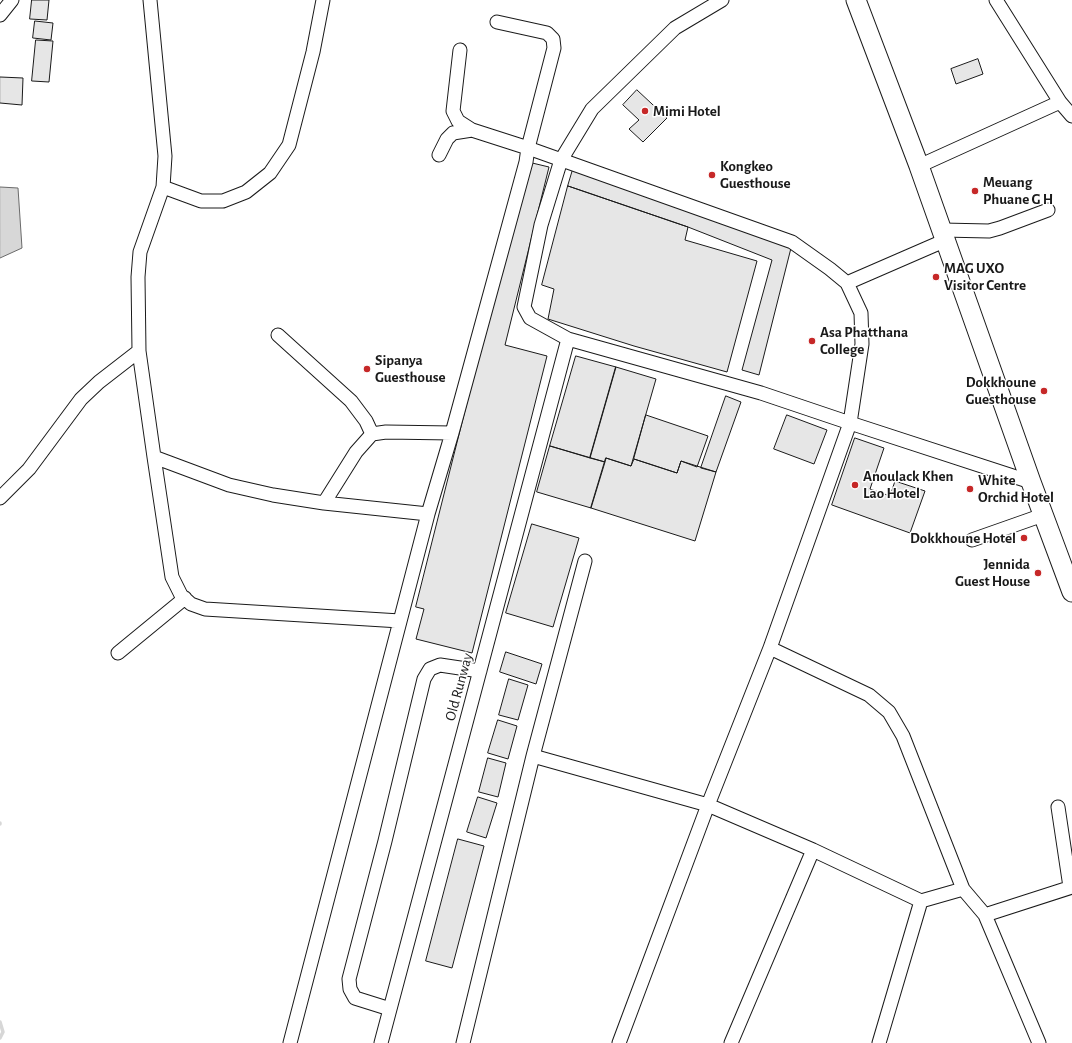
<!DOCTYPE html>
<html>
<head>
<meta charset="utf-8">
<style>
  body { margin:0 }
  canvas { display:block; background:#fff }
</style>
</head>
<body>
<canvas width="1072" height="1043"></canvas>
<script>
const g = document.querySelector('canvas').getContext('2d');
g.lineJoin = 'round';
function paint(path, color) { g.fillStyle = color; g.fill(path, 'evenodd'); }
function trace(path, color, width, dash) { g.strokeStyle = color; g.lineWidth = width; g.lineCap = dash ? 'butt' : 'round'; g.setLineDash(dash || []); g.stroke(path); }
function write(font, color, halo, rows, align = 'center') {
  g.font = font + ' "Alegreya Sans",sans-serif'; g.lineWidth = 3; g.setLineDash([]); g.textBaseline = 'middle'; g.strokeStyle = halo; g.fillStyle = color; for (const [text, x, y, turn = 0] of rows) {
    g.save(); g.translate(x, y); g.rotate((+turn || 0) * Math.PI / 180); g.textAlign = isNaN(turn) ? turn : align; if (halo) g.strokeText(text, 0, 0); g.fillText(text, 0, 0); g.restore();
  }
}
const water = new Path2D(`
  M0 187 18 188 22 248 0 258Z`);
paint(water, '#d7d7d7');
trace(water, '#6a6a6a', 1);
trace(new Path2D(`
  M0 823V824
  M0 1022 3 1032 0 1038`), '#d7d7d7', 3.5);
const building = new Path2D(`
  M32 0H49L47 20 30 19Z
  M35 21 53 23 51 40 33 38Z
  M36 40 53 41 49 82 32 81Z
  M978 59 983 74 956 84 951 69Z
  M0 77 23 78 22 105 0 103Z
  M637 90 667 118 643 142 629 129 639 120 623 105Z
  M528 162 549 167 505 345 547 356 472 653 416 639 424 609 416 607Z
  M574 166 791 248 759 375 742 370 772 260 688 227 568 186Z
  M568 186 688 227 685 240 757 261 727 372 634 346 548 319 554 289 542 285Z
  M576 356 616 367 590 458 550 446Z
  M616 367 656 379 631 466 606 458 605 462 590 458Z
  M726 396 741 402 716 472 701 468Z
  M646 415 708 436 697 467 681 461 677 473 634 459Z
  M787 415 827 430 814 464 774 449Z
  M855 438 884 448 870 489 890 496 895 481 925 491 910 533 832 505Z
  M550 446 605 462 591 508 537 492Z
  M606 458 631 466 634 459 677 473 681 461 716 472 695 541 591 508Z
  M532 524 579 538 553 627 506 613Z
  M506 652 542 664 536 684 500 672Z
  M509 679 528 685 518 720 499 715Z
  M498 720 517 726 508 759 488 753Z
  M488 758 506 763 498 797 479 792Z
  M478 797 497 803 486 838 467 832Z
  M458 839 484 846 452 968 426 961Z`);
paint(building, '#e6e6e6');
trace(building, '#1a1a1a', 1);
const minor = new Path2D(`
  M150 0 165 156 163 187 140 252 138 277 139 351 154 457 172 577 181 595 191 604 205 609 400 621
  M722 0 675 28 592 109 561 160 541 225 524 307 530 318 568 339 761 393 850 423 1031 482
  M996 0 1060 102 1072 116
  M0 15 12 0
  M460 50 453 111 458 121 472 130 528 148 554 48 553 39 547 33 497 22
  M439 155 447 139 453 133 472 130
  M919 166 1060 102
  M163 187 201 201H223L246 192 270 173 289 145 313 52 323 0
  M942 230 989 231 1000 228 1048 210
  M847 283 946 240
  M278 335 351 401 366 421 372 434
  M154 457 229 485 273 495 324 503 428 514
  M0 498 29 469 81 399 99 382 139 351
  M324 503 356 452 372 434 386 432 452 433
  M972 540 1043 515
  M770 648 869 695 889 712 903 736 963 889 985 915 1039 1043
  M118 653 185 598
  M533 756 708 805 813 850 921 901 963 889
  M1058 807 1070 887
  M985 915 1072 887
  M390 1009 355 998 350 989 349 979 385 841 424 679 430 669 440 665 480 671
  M290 1043 428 514 452 433 526 162 528 148 792 242 830 269 847 283 861 313 862 344 850 423 770 648 708 805 619 1043
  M381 1043 568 339
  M463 1043 533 756 585 561
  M731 1043 813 850
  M879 1043 921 901`);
const highway = new Path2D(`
  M856 0 919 166 1031 482 1072 592`);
trace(minor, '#1a1a1a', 15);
trace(highway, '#1a1a1a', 21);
trace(minor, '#fff', 13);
trace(highway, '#fff', 19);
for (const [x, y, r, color] of [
  [645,111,4,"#c62828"],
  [712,175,4,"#c62828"],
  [975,191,4,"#c62828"],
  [936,277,4,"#c62828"],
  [812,341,4,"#c62828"],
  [367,369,4,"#c62828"],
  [1044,391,4,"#c62828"],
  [855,485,4,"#c62828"],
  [970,489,4,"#c62828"],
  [1024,538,4,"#c62828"],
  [1038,573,4,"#c62828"]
]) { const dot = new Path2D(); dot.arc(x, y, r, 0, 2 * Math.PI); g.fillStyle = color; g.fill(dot); trace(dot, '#fff', 1.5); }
write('bold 15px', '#1a1a1a', '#fff', [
  ["Mimi Hotel",653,111],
  ["Kongkeo",720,166],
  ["Guesthouse",720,183],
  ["Meuang",983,182],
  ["Phuane G H",983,199],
  ["MAG UXO",944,268],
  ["Visitor Centre",944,285],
  ["Asa Phatthana",820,332],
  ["College",820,349],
  ["Sipanya",375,360],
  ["Guesthouse",375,377],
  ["Dokkhoune",1036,382,"right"],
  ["Guesthouse",1036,399,"right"],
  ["Anoulack Khen",863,476],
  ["Lao Hotel",863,493],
  ["White",978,480],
  ["Orchid Hotel",978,497],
  ["Dokkhoune Hotel",1016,538,"right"],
  ["Jennida",1030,564,"right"],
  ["Guest House",1030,581,"right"]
], 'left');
write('15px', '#1a1a1a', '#fff', [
  ["Old Runway",459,687,-75]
]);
</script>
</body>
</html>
